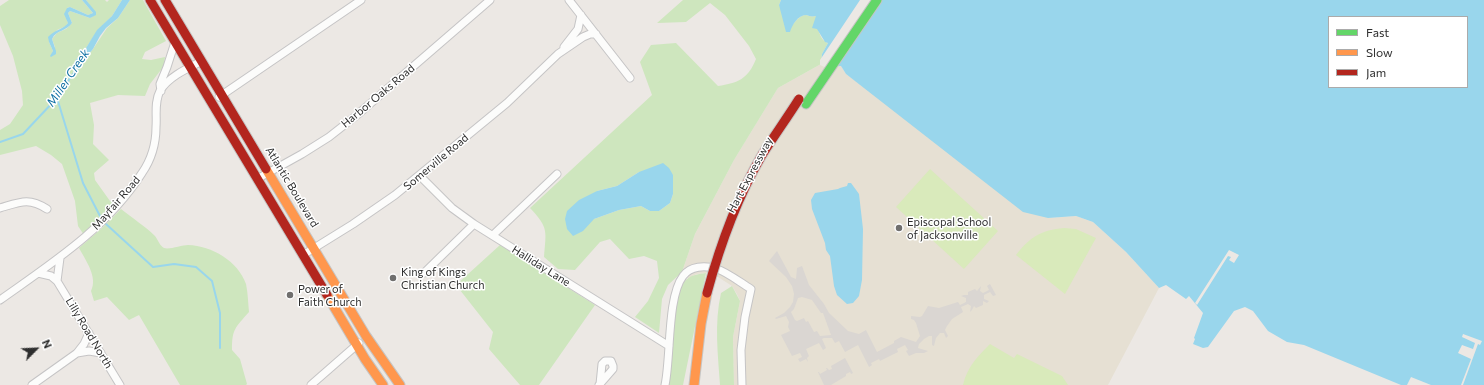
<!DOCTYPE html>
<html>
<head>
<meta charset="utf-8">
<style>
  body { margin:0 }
  #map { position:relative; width:1484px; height:385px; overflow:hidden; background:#ece8e4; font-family:Commissioner,sans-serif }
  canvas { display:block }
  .legend { position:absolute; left:1328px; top:16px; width:140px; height:72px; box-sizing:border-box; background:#fff; border:1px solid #ababab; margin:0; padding:5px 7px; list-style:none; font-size:12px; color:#2e2e2e }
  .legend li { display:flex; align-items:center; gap:8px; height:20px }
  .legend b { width:20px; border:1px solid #ababab }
  .north { position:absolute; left:16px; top:329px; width:40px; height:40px; -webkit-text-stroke:3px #fff; paint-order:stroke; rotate:66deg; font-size:11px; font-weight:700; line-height:16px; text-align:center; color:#2e2e2e }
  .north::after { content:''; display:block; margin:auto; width:14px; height:18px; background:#2e2e2e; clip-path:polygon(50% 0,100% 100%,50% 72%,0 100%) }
</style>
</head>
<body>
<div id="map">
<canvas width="1484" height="385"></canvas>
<ul class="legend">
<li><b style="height:5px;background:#63d668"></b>Fast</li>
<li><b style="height:5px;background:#ff974d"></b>Slow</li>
<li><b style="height:5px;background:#b3261e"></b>Jam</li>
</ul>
<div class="north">N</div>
</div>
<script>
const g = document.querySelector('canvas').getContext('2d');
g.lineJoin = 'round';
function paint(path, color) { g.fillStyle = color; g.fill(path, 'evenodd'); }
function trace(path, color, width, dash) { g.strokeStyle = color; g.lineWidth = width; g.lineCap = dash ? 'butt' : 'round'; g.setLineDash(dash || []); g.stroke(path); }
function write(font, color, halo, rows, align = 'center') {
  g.font = font + ' Commissioner,sans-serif'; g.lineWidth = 3; g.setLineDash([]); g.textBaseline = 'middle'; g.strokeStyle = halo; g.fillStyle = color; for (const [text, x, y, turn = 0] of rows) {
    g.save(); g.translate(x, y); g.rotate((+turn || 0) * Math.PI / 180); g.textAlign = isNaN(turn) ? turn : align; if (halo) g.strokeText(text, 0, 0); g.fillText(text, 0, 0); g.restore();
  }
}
paint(new Path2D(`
  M821 64 830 67 841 66 846 74 1048 218 1076 216 1093 222 1126 252 1159 288 1108 385H734L733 337 740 301 737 294 732 286 718 277 706 273 697 274 688 278 682 272 695 234 734 160 778 88Z`), '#e6e0d3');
paint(new Path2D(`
  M9 0H82L93 13 88 15 70 7 67 8V18L68 23 66 26 57 30 49 42 53 51 51 57 55 47 52 39 57 33 66 29 72 23 68 13 70 11 90 18 96 14 86 0H105L107 2 109 0H122L112 16 98 30 86 48 75 61 81 63 93 49 107 28 118 18 130 0H143L166 41 145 52 142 59 151 60 165 57 164 66 150 84 145 96 118 95 90 103 94 125 93 144 109 160 94 173 95 180 110 201 113 203 104 216 84 235 78 226 75 201 62 164 51 155 36 146 0 155V130L10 124 23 105 22 91 13 56 0 25V6Z
  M683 0H781L779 5 792 25C796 21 800 15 806 15 810 16 811 17 816 16 818 26 818 39 828 43L822 54 821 64 778 88 734 160 695 234 682 272 668 285 662 299 659 333 635 317 648 301 659 278 657 261 644 256 629 259 610 239 600 242 575 270 558 269 544 257C546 231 549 228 530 208L652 95 640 62 651 45 676 43 718 86C738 83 748 79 756 59L749 46 725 15 710 3 686 22 657 23ZM639 172 673 175V194L670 203 659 211H650L641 206 619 210 594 219 597 191 617 186Z
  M121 209C132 218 145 226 155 236 158 240 160 246 164 248 169 250 182 245 188 245 212 246 238 261 246 284 248 293 248 303 249 312 235 328 232 329 232 350L240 359 247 384 246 385H180L139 315 129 320 107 297 94 301 91 291C98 277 86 261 79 248L102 228Z
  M500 245 595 305 539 385H520L489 349 493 332 456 285Z
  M706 273 683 385H669C671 364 673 297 684 282 689 275 699 274 706 273Z
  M732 286 740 301 733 337 734 385H720C718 354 714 324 721 293Z`), '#cee6be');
paint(new Path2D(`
  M930 169 998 231 964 269 896 207Z
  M1064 228 1076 229 1096 238 1065 294 1016 255C1030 237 1041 230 1064 228Z
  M990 344 1014 358 1017 354 1062 376 1068 385H963C967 367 978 356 990 344Z`), '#d9eabb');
paint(new Path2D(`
  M777 251 791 277 796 279 797 268 802 266 809 285 824 304 829 313 848 331 859 334 866 330 877 352 894 343V341L901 337 916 342 920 336 916 323 914 320 911 319V316L920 317 922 316 928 306 939 308 958 302 960 305 966 302V298L961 296 964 295H968V292L975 289 977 291 981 286 980 291 983 293 989 290 987 286 990 284 996 295 993 296 990 292 984 295V299L989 301 987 303 983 301V305L976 308 974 306 972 310 970 312 971 306 968 304 961 307 963 312 952 319 947 326 945 330 948 336 946 338 944 333H940L936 338 934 346 932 345V336H929L924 339 919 344 918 348 928 351 924 353H916L909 356 906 351 908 350 905 345 897 349 898 352 880 361 879 359 871 363 872 365 869 367 858 345 845 352 839 341 835 343 832 338H824L822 339 826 348 823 350 819 343 806 349 809 356 807 358 808 362 806 359 800 362 798 359 802 357 800 353 792 356 781 335 790 331 788 327 789 322 786 316 776 319 775 318 784 313 790 307 793 302 794 294 792 286 786 277 769 261ZM802 297 812 300 821 313H823L831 335 820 336 817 331 814 332 808 321 806 322 804 318 797 321 795 320 791 312 794 309 798 298Z
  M845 358 853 373 851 374 850 372 846 374V376L831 385H824L818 372H819L820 374 827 370 826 368H827L829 370 832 369 831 366Z`), '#dad6d2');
paint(new Path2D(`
  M82 0H86L96 12V15L90 18 70 11 68 13 72 23C67 31 56 30 52 39L56 51V54L51 57 50 56 53 51 49 42 48 37C54 30 64 29 68 23L64 14 67 8 70 7 88 15 93 13Z
  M122 0H130L118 18 106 28 100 36 93 49 81 63 77 73 73 69 75 61 86 48 97 30 112 16Z
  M781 0H1484V385H1431L1411 377 1407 385H1401L1304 345 1287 342 1268 331 1253 311 1245 307 1234 311 1208 347 1203 348 1193 344 1195 339 1194 338 1203 313 1189 296 1186 299 1166 285 1159 288 1126 252 1093 222 1076 216 1048 218 1023 212 846 74 841 66 830 67 821 64 822 54 828 43 825 42 817 29 812 28 816 16C811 17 810 16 806 15 798 15 792 25 790 32H786L779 5ZM1329 17H1467V87H1329Z
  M663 163 669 168 673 175V194L670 203 659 211H650L641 206 619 210 594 219 583 231 573 236 567 229 565 219 567 211 579 200 597 191 617 186 639 172Z
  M848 183H851L859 194 863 229 862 280 859 296 853 303 847 304 837 295 834 286 830 256 826 250 825 243 812 209 811 200 815 193 838 189 840 188 847 186Z`), '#99d6ec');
paint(new Path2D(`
  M860 0H882L829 69 820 65V60Z
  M1229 250 1239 255 1234 263 1229 260 1231 257 1228 256 1197 305 1195 303Z
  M1463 334 1482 341 1480 345 1478 344 1463 385H1461L1471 359 1458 353 1462 345 1473 349 1475 343 1462 337Z`), '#ece8e4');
trace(new Path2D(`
  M57 98 83 183 101 218
  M0 142 23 134 55 100 75 71
  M106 224 153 267 174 264 196 267 212 281 220 313V348`), '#99d6ec', 2);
const street = new Path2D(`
  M569 0 630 78
  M564 47 578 29 581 15
  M161 91 160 84 167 67 175 42
  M219 97 361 0
  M420 176 452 208 474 224 669 346
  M257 179 302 154 329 137 357 115 490 0
  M0 208C20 202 29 197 47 209
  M493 235 557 174
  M303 255 353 224 395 195 507 103 558 54 583 37 590 34H596
  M38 273 51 276 57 281 120 385
  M424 273 474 224
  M57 281 60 258
  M0 300C52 263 107 228 142 173 151 160 156 143 156 127 157 116 154 102 160 91 168 77 188 68 202 61
  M77 353 89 351 101 353
  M32 385 77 353 84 344 89 333
  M311 385 359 343
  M599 385 613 369V366L611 361H605L602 364 600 384
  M665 385C671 358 667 297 683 276 690 266 705 265 717 269 727 272 741 283 751 289L745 317 741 350 742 385`);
const fast = new Path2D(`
  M806 104 877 0`);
const slow = new Path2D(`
  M266 169 366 336 400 385
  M327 295 365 359 383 385
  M694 385 701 324 707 293`);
const jam = new Path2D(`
  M150 0 327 295
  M165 0 266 169`);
trace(street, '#c5c4c5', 9);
trace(fast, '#c6c5c4', 11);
trace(slow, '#c6c5c4', 11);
trace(jam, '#c6c5c4', 11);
trace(street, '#fcfcfb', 7);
trace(fast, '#63d668', 9);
trace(slow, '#ff974d', 9);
trace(jam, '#b3261e', 9);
const jamBridge = new Path2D(`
  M707 293C720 245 737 198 762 155 774 136 787 118 799 99`);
trace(jamBridge, '#c6c5c4', 11, []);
trace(jamBridge, '#b3261e', 9);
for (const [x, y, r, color] of [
  [899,228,4,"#706f6e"],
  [393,278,4,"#706f6e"],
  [290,295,4,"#706f6e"]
]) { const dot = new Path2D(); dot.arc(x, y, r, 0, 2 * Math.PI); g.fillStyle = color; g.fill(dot); trace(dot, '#fff', 1.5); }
write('11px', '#2e2e2e', '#fff', [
  ["Harbor Oaks Road",378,96,-40],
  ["Somerville Road",436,162,-40],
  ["Hart Expressway",750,175,-62],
  ["Atlantic Boulevard",292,187,59],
  ["Mayfair Road",116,203,-49],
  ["Halliday Lane",541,266,32],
  ["Lilly Road North",89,333,59]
]);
write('11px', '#2e2e2e', '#fff', [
  ["Episcopal School",907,222],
  ["of Jacksonville",907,235],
  ["King of Kings",401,272],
  ["Christian Church",401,285],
  ["Power of",298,289],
  ["Faith Church",298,302]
], 'left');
write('italic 12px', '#0d6fa3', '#fff', [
  ["Miller Creek",68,78,-56]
]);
</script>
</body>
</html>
